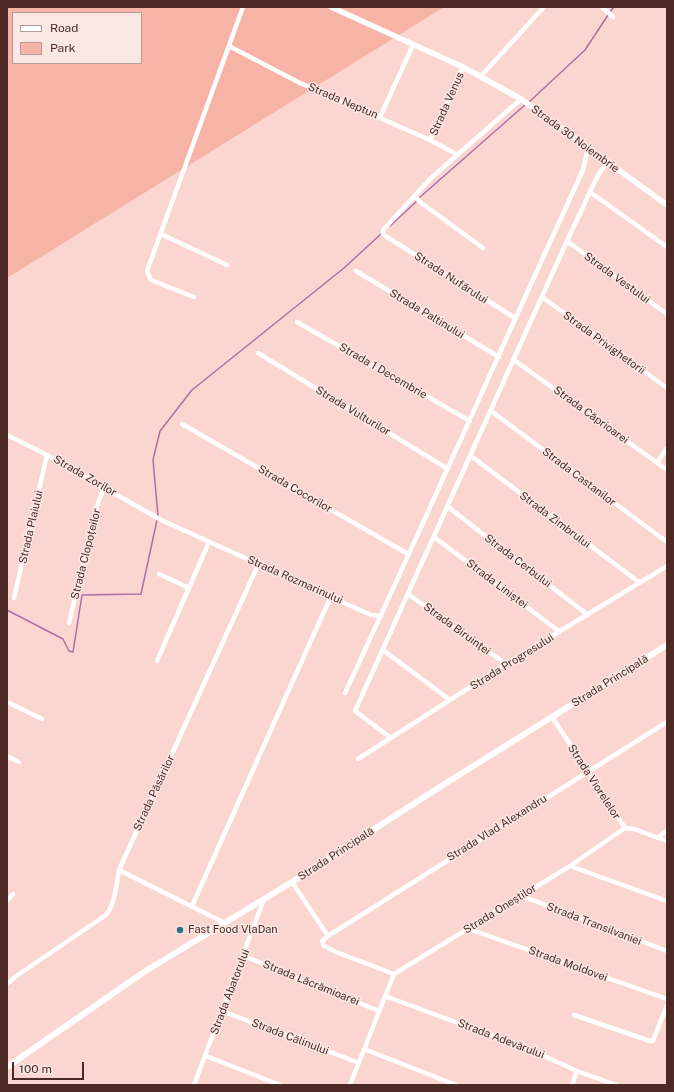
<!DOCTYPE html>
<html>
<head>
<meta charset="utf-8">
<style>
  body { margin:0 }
  #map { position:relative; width:674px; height:1092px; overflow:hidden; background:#fbd5cf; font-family:"Public Sans",sans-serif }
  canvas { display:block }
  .frame { position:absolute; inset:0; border:8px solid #4c2924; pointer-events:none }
  .legend { position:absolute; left:12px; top:12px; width:130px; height:52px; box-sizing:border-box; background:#fbe8e4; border:1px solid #b59c97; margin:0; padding:5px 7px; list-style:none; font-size:12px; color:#4c2924 }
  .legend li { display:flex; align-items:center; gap:8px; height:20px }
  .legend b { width:20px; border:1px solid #b59c97 }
  .scale { position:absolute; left:12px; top:1062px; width:72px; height:18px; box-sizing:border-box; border:2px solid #4c2924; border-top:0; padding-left:5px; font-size:12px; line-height:14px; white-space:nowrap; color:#4c2924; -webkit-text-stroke:3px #fbe8e4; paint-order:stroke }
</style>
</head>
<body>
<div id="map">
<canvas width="674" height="1092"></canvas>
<div class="frame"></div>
<ul class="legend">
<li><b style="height:5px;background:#fff"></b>Road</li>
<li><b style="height:11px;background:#f8b3a7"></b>Park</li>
</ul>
<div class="scale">100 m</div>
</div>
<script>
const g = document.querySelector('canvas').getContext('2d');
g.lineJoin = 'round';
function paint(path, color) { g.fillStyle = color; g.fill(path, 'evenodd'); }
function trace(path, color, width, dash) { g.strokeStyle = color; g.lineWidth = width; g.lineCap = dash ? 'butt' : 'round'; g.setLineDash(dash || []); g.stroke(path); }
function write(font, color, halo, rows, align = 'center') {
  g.font = font + ' "Public Sans",sans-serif'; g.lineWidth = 3; g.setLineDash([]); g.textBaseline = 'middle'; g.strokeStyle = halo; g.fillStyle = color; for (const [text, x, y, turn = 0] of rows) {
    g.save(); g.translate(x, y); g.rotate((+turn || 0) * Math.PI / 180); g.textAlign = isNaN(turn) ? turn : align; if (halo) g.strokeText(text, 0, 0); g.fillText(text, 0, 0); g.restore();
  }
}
paint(new Path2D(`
  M7 7H444L7 278ZM13 13H141V63H13Z`), '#f8b3a7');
trace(new Path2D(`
  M610 12 614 7
  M529 102 585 50 608 15
  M419 198 526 104
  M390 226 417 201
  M158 516 153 460 160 431 192 390 344 268 381 234
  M7 610 63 639 69 651 73 652 82 595 141 594 157 520`), '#ae6fa9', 1.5);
trace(new Path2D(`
  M602 7 613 17
  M229 46 300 83 430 140 458 155
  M481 76 544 7
  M380 117 413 45
  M430 140 463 67
  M590 192 667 247
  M415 196 420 202 483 248
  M161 234 227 265
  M567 241 667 314
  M356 271 499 357
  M194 297 151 280 147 271 243 7
  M542 297 667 388
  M515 318 387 237 383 234V230L431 178 521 99
  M297 322 470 421
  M258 353 448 469
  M514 360 667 470
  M491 411 667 542
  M182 424 408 554
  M7 435 47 455 161 520 371 615 381 616
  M471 456 640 583
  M657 463 667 448
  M448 507 588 615
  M434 537 560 632
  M159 574 189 588
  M408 594 506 664
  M14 598 47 455
  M69 623 97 506 104 487
  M383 650 450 700
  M157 661 209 542
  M345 693C426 519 503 344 583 170L588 148
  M7 702 42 719
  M552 717 625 828 634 829 667 841
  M391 738 355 711 567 241 597 177 607 162
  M7 756 19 762
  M358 759 506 664 667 566
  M658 837 667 831
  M570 866 667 901
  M119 870 225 923
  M292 882 328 936
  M522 896 667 951
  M7 901 13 894
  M192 906 331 596
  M469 929 667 999
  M244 956 379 1011
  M394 974 336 952 324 946 322 941 328 936 667 722
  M7 984 15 977 106 915C116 902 116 885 119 870L259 563
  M385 996 531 1050 577 1071 616 1085
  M222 1011 359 1063
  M574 1015 650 1041H653L667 1005
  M364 1049 456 1085
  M206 1056 280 1085
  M194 1085 264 899
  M350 1085 394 974 570 866 625 828
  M572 1085 577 1071`), '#fff', 4.5);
trace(new Path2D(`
  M331 7 463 67 521 99 667 205`), '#fff', 5.5);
trace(new Path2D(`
  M7 1067 144 972 292 882 443 785 667 645`), '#fff', 6);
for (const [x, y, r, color] of [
  [180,930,4,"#2b737e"]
]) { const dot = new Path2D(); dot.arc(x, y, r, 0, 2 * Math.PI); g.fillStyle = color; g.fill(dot); trace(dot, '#fbe8e4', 1.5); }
write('11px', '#4c2924', '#fbe8e4', [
  ["Strada Neptun",343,101,23],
  ["Strada Venus",447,104,-66],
  ["Strada 30 Noiembrie",575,139,36],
  ["Strada Nufărului",451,278,33],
  ["Strada Vestului",617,278,36],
  ["Strada Paltinului",427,314,31],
  ["Strada Privighetorii",604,343,36],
  ["Strada 1 Decembrie",383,371,30],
  ["Strada Vulturilor",353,411,31],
  ["Strada Căprioarei",591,415,36],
  ["Strada Zorilor",85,476,30],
  ["Strada Castanilor",579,477,37],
  ["Strada Cocorilor",295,489,30],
  ["Strada Zimbrului",555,520,37],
  ["Strada Plaiului",31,527,-77],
  ["Strada Clopoțeilor",86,554,-76],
  ["Strada Cerbului",518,561,37],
  ["Strada Rozmarinului",295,580,24],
  ["Strada Liniștei",497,584,37],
  ["Strada Biruinței",457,629,36],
  ["Strada Progresului",512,662,-32],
  ["Strada Principală",610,681,-32],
  ["Strada Viorelelor",594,782,57],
  ["Strada Păsărilor",154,793,-65],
  ["Strada Vlad Alexandru",497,828,-32],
  ["Strada Principală",336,854,-33],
  ["Strada Oneștilor",500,909,-32],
  ["Strada Transilvaniei",594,924,21],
  ["Strada Moldovei",568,964,20],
  ["Strada Lăcrămioarei",311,983,22],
  ["Strada Abatorului",230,992,-69],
  ["Strada Călinului",290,1037,21],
  ["Strada Adevărului",501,1039,21]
]);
write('11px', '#4c2924', '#fbe8e4', [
  ["Fast Food VlaDan",188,930]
], 'left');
</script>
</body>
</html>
